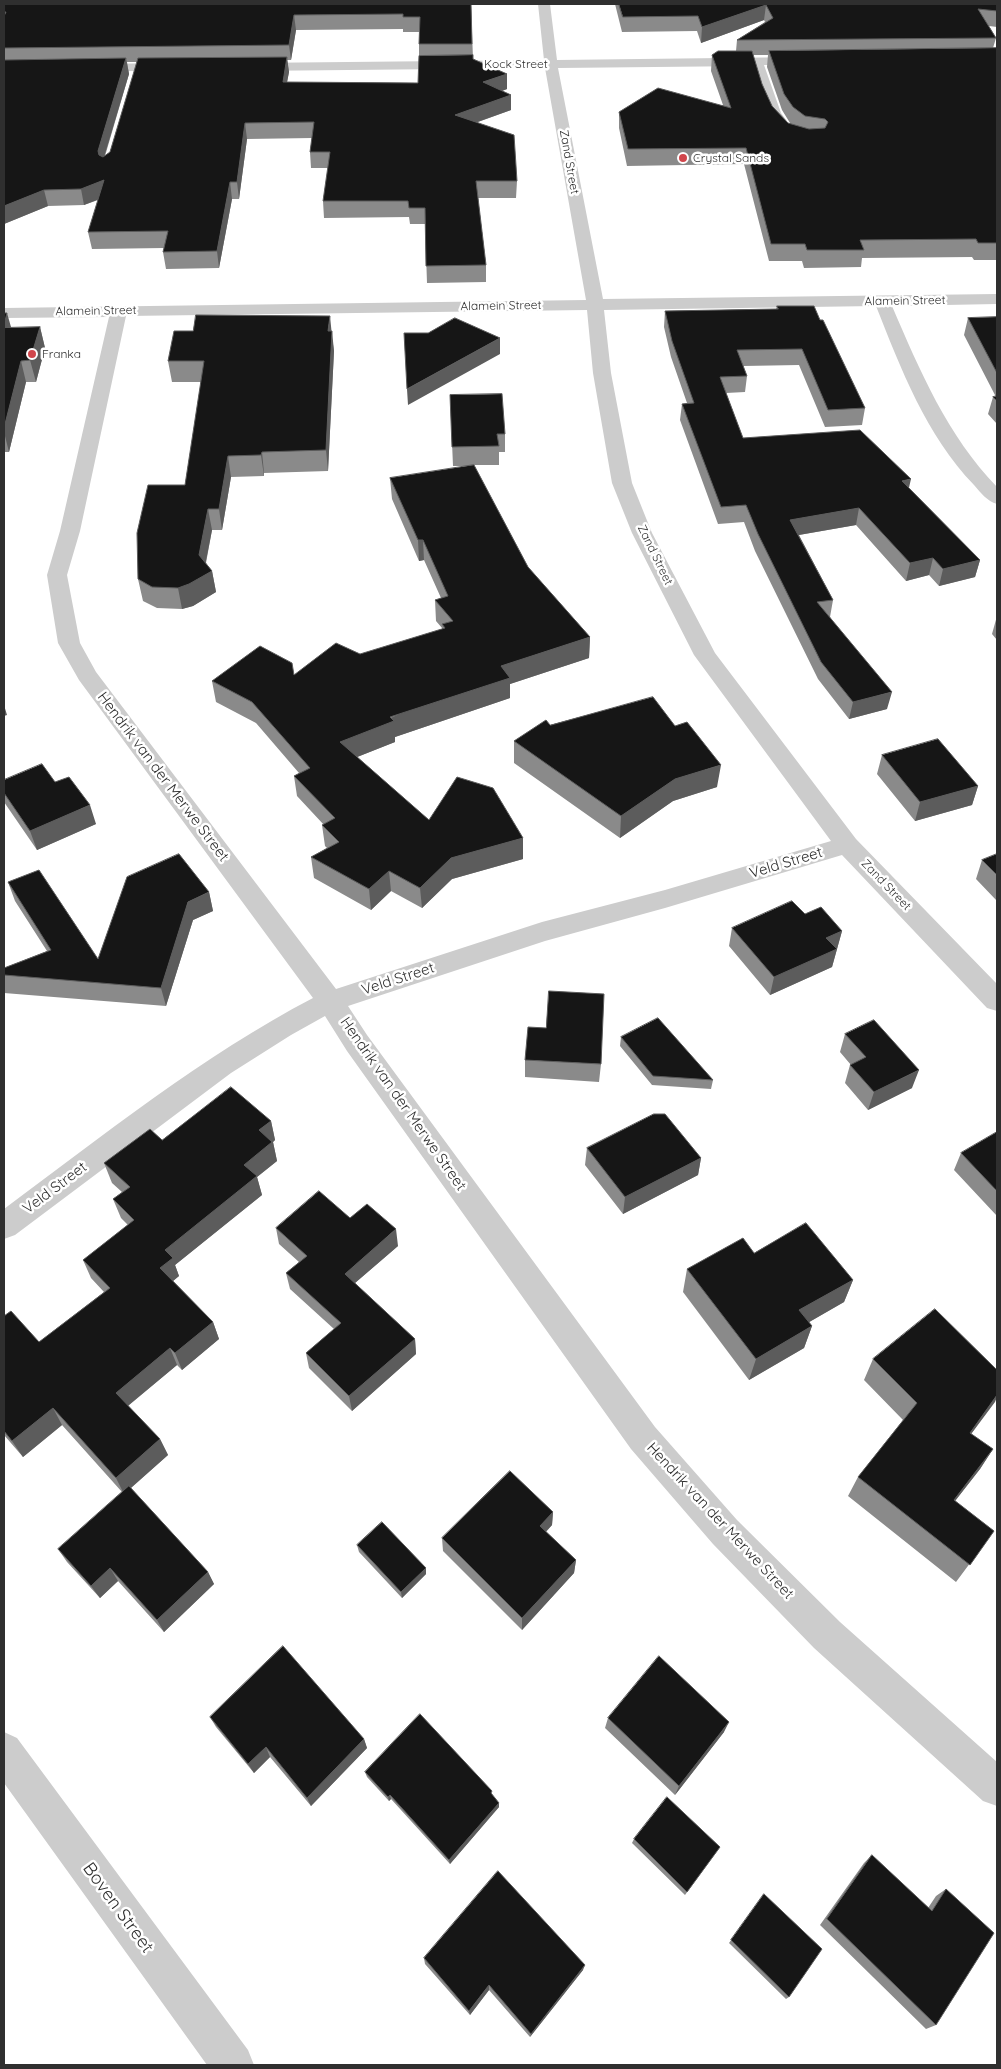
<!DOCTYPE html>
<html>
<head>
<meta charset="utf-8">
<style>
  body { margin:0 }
  #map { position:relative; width:1001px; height:2069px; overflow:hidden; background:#fff; font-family:Quicksand,sans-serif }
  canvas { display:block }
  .frame { position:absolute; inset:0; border:5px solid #2f2f2f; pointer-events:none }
</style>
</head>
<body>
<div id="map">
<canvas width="1001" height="2069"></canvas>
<div class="frame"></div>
</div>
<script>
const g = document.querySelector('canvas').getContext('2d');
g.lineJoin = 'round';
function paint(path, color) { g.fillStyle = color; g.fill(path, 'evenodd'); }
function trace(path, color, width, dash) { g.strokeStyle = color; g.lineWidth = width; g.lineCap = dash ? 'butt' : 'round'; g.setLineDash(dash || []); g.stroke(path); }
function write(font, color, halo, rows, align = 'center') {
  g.font = font + ' Quicksand,sans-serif'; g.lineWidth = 5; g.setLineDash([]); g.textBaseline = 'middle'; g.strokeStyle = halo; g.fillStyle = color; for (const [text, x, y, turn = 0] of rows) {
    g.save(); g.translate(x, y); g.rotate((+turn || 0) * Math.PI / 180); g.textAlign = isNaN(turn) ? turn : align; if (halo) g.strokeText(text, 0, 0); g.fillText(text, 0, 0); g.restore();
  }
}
paint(new Path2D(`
  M538 4H550L557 60 805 57 812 61 805 65H764L781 113 791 127 801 136 799 139 794 140C764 133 760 90 751 66L558 68 603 299 997 294V304L892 306C920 371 947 435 997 487V504C987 501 981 493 974 485 926 435 901 369 876 306L604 310 611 373 632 483 652 533 715 653 856 839 997 984V1011L987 1008 842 855 665 908 545 941 348 1006 367 1035 655 1427 737 1520 840 1622 997 1762V1806L983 1801 814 1648 713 1544 631 1449 347 1051 325 1016 291 1035 231 1073 15 1235 4 1239V1209C104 1135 202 1056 313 998L79 680 58 643 47 575 60 531 109 317 4 318V308L586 300 545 68 250 71 243 67 250 63 544 60ZM587 310 593 373 612 483 632 533 694 655 831 841 665 890 542 922 336 989 96 672 80 643 67 575 80 531 126 316Z
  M172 63 179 67 177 70 90 72 83 68 90 64Z
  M4 1732 17 1738 248 2050 254 2065H207L4 1783Z`), '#ccc');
paint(new Path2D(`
  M4 4H471L473 59 507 74V89L502 91 511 95V110L478 122 517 181 516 198H478L486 265V282L427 283 425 224H410L409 217 324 218 323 201 328 168H311L310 152 312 138 247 139 239 199H232L219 268 166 269 163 252 164 248 92 249 88 232 98 200 84 205 48 206 4 224ZM403 29V32H419V56L418 83 287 82 289 72 287 60H291L296 30ZM127 62H137L110 152 105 156 129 74Z
  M615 4H997V27L989 26 996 38 993 48H997V260H974L972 257 862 258 861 267 804 268 802 261H769L744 164 627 166 619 128V112L723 105 711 71 712 55 736 51 737 40 765 22 764 20 701 43 697 31 622 32ZM753 55H768L767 67 782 110 790 123H788L772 106 762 84Z
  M777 306 820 320 865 408 862 425 825 427 799 365 743 366 747 376 745 392 726 393 743 438 909 488 980 560 975 577 939 586 929 575 906 581 856 525 799 535 833 600 830 617 887 709 849 719 818 679 755 551 744 522 718 524 680 420 682 404 687 403 671 357 664 327 665 311 776 309Z
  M4 313 11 328 40 327 45 348 36 382H26L9 452H4Z
  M997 317V424L988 414 993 397H996L964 335 968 318Z
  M331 331 334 351 328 471 264 473V476L231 477 222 530H212L206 563 212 571 216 592 193 606 182 609 157 608 143 601 138 579 185 485 201 382H172L168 361Z
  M450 395 505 434V452H499V465H474L528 567 590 637 589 658 510 684V698L395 737V742L357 757 429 820 523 838V859L452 879 422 908 391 891 371 910 314 878 311 857 327 848 325 846 322 825H324L297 796 294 776 299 773 256 723 216 702 212 681 294 675 442 629V628L436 621 435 600 441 598 424 560 419 561 392 499 390 478 468 466H453Z
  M997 616V640L992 634Z
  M550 725 675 726 717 787 673 801 620 838 514 763V741Z
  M882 755 978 786 972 805 915 821 877 774Z
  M4 780 55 782 96 824 37 850 4 802Z
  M997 854V901L976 879 982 860Z
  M8 882 98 959 209 892 213 911 193 920 166 1006 4 993V968L47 951 15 901Z
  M805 914 842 931 832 967 770 995 729 946 732 928Z
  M845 1034 912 1088 868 1110 845 1083 850 1065H851L840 1052Z
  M621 1037 713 1080 711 1089 652 1085 620 1046Z
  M525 1060 601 1064 599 1082 525 1077Z
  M271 1121 275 1140 273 1142 277 1161 257 1177 262 1195 175 1265 179 1276 173 1281 213 1322 219 1339 182 1370 177 1365 128 1406 160 1439 168 1455 131 1488 208 1572 214 1584 164 1632 118 1581 100 1598 67 1562 58 1549 122 1492 62 1425 23 1457 4 1435V1316L39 1342 104 1292 91 1278 83 1260 128 1225 121 1218 113 1199 122 1192 112 1183 104 1163 162 1140Z
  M997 1132V1216L954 1170 961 1153Z
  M587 1148 701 1158 698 1175 623 1214 585 1165Z
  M350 1218 398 1246 355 1283 415 1339 416 1354 352 1411 309 1368 306 1353 334 1329 290 1289 286 1273 299 1262 279 1244 276 1228Z
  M754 1253 853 1280 844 1302 809 1322 812 1326 804 1348 749 1380 683 1292 687 1269Z
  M873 1359 997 1370V1397L971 1434 993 1449 980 1469 955 1501 994 1531 956 1582 848 1496 858 1477 903 1420 864 1380Z
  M553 1512 552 1525 546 1532 576 1560 574 1573 522 1630 443 1551 442 1538Z
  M357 1545 426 1574 402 1598 359 1552Z
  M210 1717 364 1739 367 1748 311 1806 270 1757 254 1773 216 1727Z
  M608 1718 724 1732 675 1795 605 1728Z
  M365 1772 492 1795 499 1807 450 1864 391 1799 389 1801 367 1777Z
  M634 1839 720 1847 685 1895 632 1843Z
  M872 1855 928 1908 936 1896 946 1889 936 2025 926 2029 820 1925 864 1863Z
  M764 1894 789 1997 786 1999 729 1943Z
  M424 1958 583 1970 530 2037 489 1990 470 2015 425 1964Z`), '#8a8a8a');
paint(new Path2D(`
  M766 5 764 20 701 43 702 27Z
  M294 15 296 30 291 60 289 45Z
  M287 57 289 72 284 98 283 82Z
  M126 58 129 74 101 167 98 151Z
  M507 74V89L483 98V82Z
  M511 95V110L455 130V115Z
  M245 123 247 139 239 199 237 182Z
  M104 180 107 196 84 205 81 189Z
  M230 182 232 199 219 268 217 251Z
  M44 190 48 206 4 224V206Z
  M7 313 13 334 4 333V325Z
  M330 316 332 336 328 331Z
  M40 327 45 348 36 382 30 360Z
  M332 331 334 351 328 471 326 450Z
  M500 338V354L408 405 407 389Z
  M21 361 26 382 9 452 4 432V428Z
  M262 452 264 473V476L261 455Z
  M228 456 231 477 222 530 219 509Z
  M911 479 907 496 902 481Z
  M859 508 856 525 787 537 790 520Z
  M208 509 212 530 203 576 212 571 216 592 193 606 182 609 178 588 199 555Z
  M418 540H423L424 560 419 561Z
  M933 558 929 575 906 581 910 563Z
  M980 560 975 577 939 586 943 569Z
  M590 637 589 658 510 684V698L395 737V742L342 763 340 742 501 666Z
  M892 692 887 709 849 719 853 702Z
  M4 705 7 715 4 716Z
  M721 765 717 787 673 801 620 838 621 816 675 779Z
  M978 786 972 805 915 821 920 802Z
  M90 805 96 824 37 850 30 831Z
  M523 838V859L452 879 422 908 420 888 451 858Z
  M389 871 391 891 371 910 369 889Z
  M209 892 213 911 193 920 166 1006 161 988 188 902Z
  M842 931 832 967 770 995 774 977 826 938Z
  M919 1070 912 1088 868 1110 874 1092Z
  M271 1121 275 1140 273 1142 277 1161 257 1177 262 1195 175 1265 179 1276 167 1286 160 1268 165 1250 244 1165 259 1130Z
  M701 1158 698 1175 623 1214 625 1197Z
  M396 1229 398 1246 348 1289 345 1274Z
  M853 1280 844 1302 792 1332 799 1310Z
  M213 1322 219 1339 182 1370 175 1353Z
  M812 1326 804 1348 749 1380 756 1359Z
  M415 1339 416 1354 352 1411 349 1396Z
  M170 1348 177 1365 124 1409 116 1393Z
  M997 1395V1397L995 1402 957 1453 970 1433Z
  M53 1408 62 1425 23 1457 12 1441Z
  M160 1439 168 1455 124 1494 116 1478Z
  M993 1449 980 1469 941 1519 954 1500Z
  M553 1512 552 1525 539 1539 540 1526Z
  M576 1560 574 1573 522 1630V1618Z
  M110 1568 118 1581 100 1598 91 1586Z
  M426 1568V1574L402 1598 401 1592Z
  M208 1572 214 1584 164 1632 157 1620Z
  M729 1722 724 1732 675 1795 679 1786Z
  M364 1739 367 1748 311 1806 307 1798Z
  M266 1747 270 1757 254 1773 248 1764Z
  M390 1795 391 1799 389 1801 388 1797Z
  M499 1803V1807L450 1864 449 1860Z
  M585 1965 583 1970 530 2037 531 2034Z
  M489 1985V1990L470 2015 469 2011Z`), '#5c5c5c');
const building = new Path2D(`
  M4 4H471L472 44H419L420 17H403V14L294 15 289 45 4 48V16L6 12H4Z
  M619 4H997V11L978 9 996 38 737 40 773 18 766 5 702 27 698 16 623 17Z
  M997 48V243H978L976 239 860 240 864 250H807L805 244H771L746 148 628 149 619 112 658 88 731 108 712 55 718 51H752L762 84 772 106 788 123 809 129 825 128 828 122 825 119 805 116 793 107 784 94 769 51Z
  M473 55V59L507 74 483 82 511 95 455 115 514 135 517 181H476L486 265 426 266 425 208H409L408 201H323L330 152H310L314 122 245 123 237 182H230L217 251 163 252 168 231 88 232 104 180 81 189 44 190 4 206V60L126 58 98 151 99 155 103 157 110 152 138 58 287 57 283 82 418 83 419 56Z
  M777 306H814L820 320H823L865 408 828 410 802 349 737 350 747 376 720 377 743 438 860 430 911 479 902 481 980 560 943 569 933 558 910 563 859 508 790 520 833 600 817 602 892 692 853 702 821 662 758 534 746 505 721 507 682 404 694 403 672 341 665 311 778 309Z
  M4 313H7L4 325Z
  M196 315 330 316 328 331H332L326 450 262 452 261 455 228 456 219 509H208L199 555 212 571 189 584 178 588 152 587 138 579 137 533 148 485H185L204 361H168L174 331H193Z
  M997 317V373L968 318Z
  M455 318 500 338 407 389 404 333H428Z
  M40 327 30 360 21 361 4 428V328Z
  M502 394 505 434H497L499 446 452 447 450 395Z
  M997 396V401L993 397Z
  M474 465 528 567 590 637 501 666 510 678 390 717 394 721 340 742 429 820 457 777 493 788 523 838 451 858 420 888 389 871 369 889 311 857 339 842 322 825 335 818 294 776 310 768 252 702 212 681 260 646 292 663 294 675 336 643 360 654 445 628 442 624 453 621 435 600 448 596 423 540H418L390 478Z
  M653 697 675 726 687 722 721 765 675 779 621 816 514 741 546 720 550 725Z
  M938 739 978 786 920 802 882 755Z
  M42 764 55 782 69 777 90 805 30 831 4 793V780Z
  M179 854 209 892 188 902 161 988 4 975V968L51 950 8 882 39 870 98 959 127 877Z
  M997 854V875L982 860Z
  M792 901 805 914 821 907 842 931 826 938 837 949 774 977 732 928Z
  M549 991 604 994 601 1064 525 1060 528 1027 546 1028Z
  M658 1018 713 1080 653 1076 621 1037Z
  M874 1020 919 1070 874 1092 850 1065 866 1057 845 1034Z
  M231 1087 271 1121 259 1130 272 1142 244 1165 257 1176 165 1250 173 1258 160 1268 213 1322 175 1353 170 1348 116 1393 160 1439 116 1478 53 1408 12 1441 4 1431V1316L11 1311 39 1342 110 1288 83 1260 134 1220 113 1199 130 1187 104 1163 150 1129 162 1140Z
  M654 1114H665L701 1158 625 1197 587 1148Z
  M997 1132V1191L961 1153Z
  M319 1191 350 1218 367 1204 396 1229 345 1274 415 1339 349 1396 306 1353 341 1323 286 1273 307 1256 276 1228Z
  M806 1223 853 1280 799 1310 812 1326 756 1359 687 1269 743 1238 754 1253Z
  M935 1309 997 1370V1395L970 1433 993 1449 954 1500 994 1531 970 1565 858 1477 917 1403 873 1359Z
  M510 1471 553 1512 540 1526 576 1560 522 1618 442 1538Z
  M129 1486 208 1572 157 1620 110 1568 91 1586 58 1549Z
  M382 1522 426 1568 401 1592 357 1545Z
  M283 1646 364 1739 307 1798 266 1747 248 1764 210 1717Z
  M659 1656 729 1722 679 1786 608 1718Z
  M420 1714 492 1791 491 1793 499 1803 449 1860 390 1795 388 1797 365 1772Z
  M667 1797 720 1847 687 1892 634 1839Z
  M872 1855 932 1911 946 1889 994 1933 936 2025 827 1919Z
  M498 1871 585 1965 531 2034 489 1985 469 2011 424 1958Z
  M764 1894 822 1949 789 1997 731 1940Z`);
paint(building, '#161616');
trace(building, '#5c5c5c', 1);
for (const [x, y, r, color] of [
  [683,158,5,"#d1464c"],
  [32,354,5,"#d1464c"]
]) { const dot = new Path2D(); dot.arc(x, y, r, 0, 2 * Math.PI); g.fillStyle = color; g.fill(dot); trace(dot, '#fff', 2); }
write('12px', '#2f2f2f', '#fff', [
  ["Kock Street",516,64],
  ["Zand Street",569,162,80],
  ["Alamein Street",905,301,-1],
  ["Alamein Street",501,306,-1],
  ["Alamein Street",96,311,-1],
  ["Zand Street",655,555,64],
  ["Zand Street",886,885,46]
]);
write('12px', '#2f2f2f', '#fff', [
  ["Crystal Sands",693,158],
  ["Franka",42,354]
], 'left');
write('15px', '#2f2f2f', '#fff', [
  ["Hendrik van der Merwe Street",163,777,53],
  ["Veld Street",786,863,-17],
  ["Veld Street",398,979,-18],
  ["Hendrik van der Merwe Street",403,1104,55],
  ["Veld Street",55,1188,-37],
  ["Hendrik van der Merwe Street",720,1521,47]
]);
write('18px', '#2f2f2f', '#fff', [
  ["Boven Street",118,1908,54]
]);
</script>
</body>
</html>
